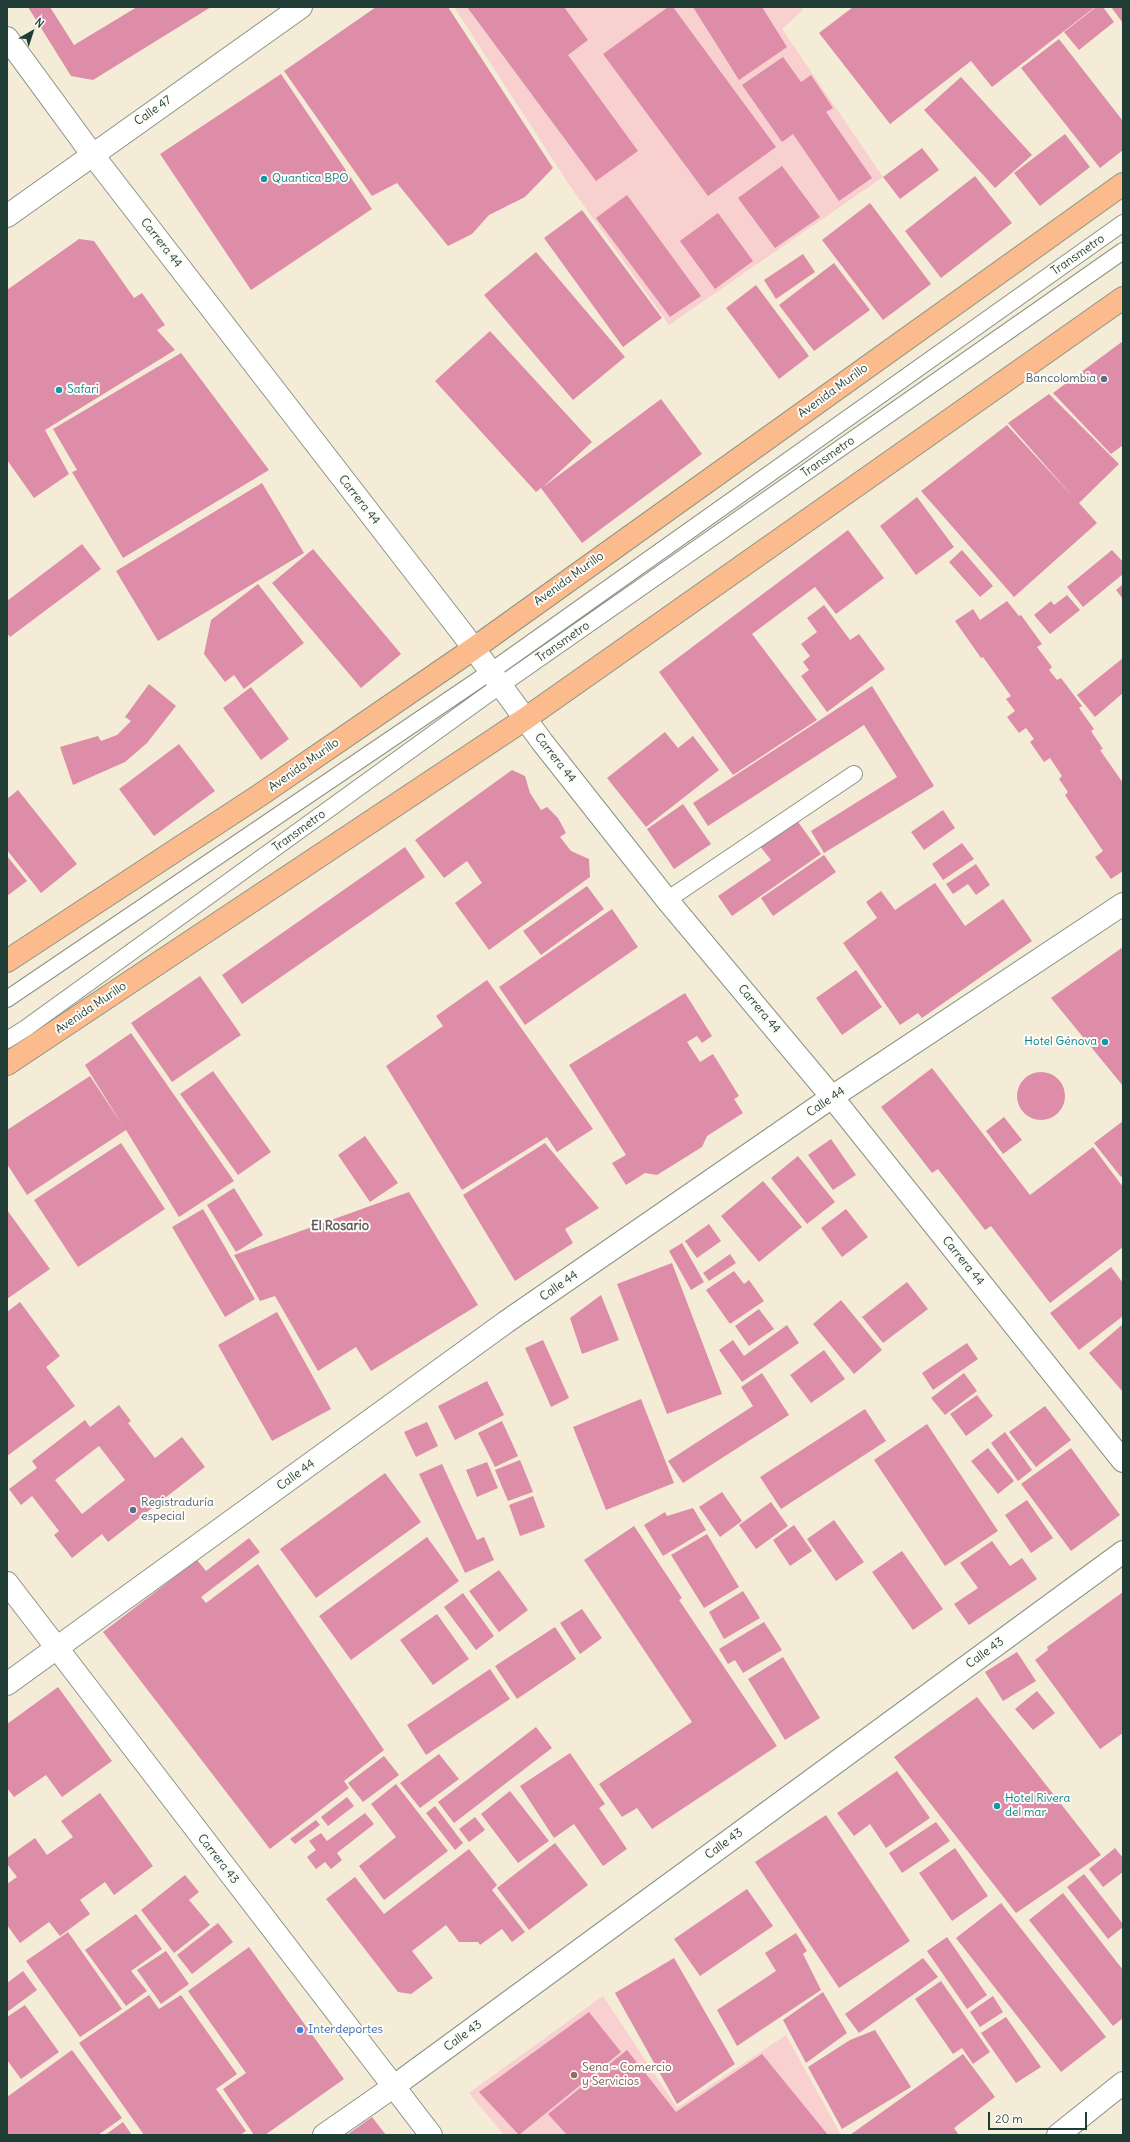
<!DOCTYPE html>
<html>
<head>
<meta charset="utf-8">
<style>
  body { margin:0 }
  #map { position:relative; width:1130px; height:2142px; overflow:hidden; background:#f4ecd7; font-family:Delius,sans-serif }
  canvas { display:block }
  .frame { position:absolute; inset:0; border:8px solid #1f3d34; pointer-events:none }
  .north { position:absolute; left:12px; top:12px; width:40px; height:40px; -webkit-text-stroke:3px #fdfcf7; paint-order:stroke; rotate:39deg; font-size:11px; font-weight:700; line-height:16px; text-align:center; color:#1f3d34 }
  .north::after { content:''; display:block; margin:auto; width:14px; height:18px; background:#1f3d34; clip-path:polygon(50% 0,100% 100%,50% 72%,0 100%) }
  .scale { position:absolute; left:988px; top:2112px; width:99px; height:18px; box-sizing:border-box; border:2px solid #1f3d34; border-top:0; padding-left:5px; font-size:12px; line-height:14px; white-space:nowrap; color:#1f3d34; -webkit-text-stroke:3px #fdfcf7; paint-order:stroke }
</style>
</head>
<body>
<div id="map">
<canvas width="1130" height="2142"></canvas>
<div class="frame"></div>
<div class="north">N</div>
<div class="scale">20 m</div>
</div>
<script>
const g = document.querySelector('canvas').getContext('2d');
g.lineJoin = 'round';
function paint(path, color) { g.fillStyle = color; g.fill(path, 'evenodd'); }
function trace(path, color, width, dash) { g.strokeStyle = color; g.lineWidth = width; g.lineCap = dash ? 'butt' : 'round'; g.setLineDash(dash || []); g.stroke(path); }
function write(font, color, halo, rows, align = 'center') {
  g.font = font + ' Delius,sans-serif'; g.lineWidth = 4; g.setLineDash([]); g.textBaseline = 'middle'; g.strokeStyle = halo; g.fillStyle = color; for (const [text, x, y, turn = 0] of rows) {
    g.save(); g.translate(x, y); g.rotate((+turn || 0) * Math.PI / 180); g.textAlign = isNaN(turn) ? turn : align; if (halo) g.strokeText(text, 0, 0); g.fillText(text, 0, 0); g.restore();
  }
}
paint(new Path2D(`
  M454 7H801L803 10 782 29 883 177 669 325 570 186Z
  M603 1996 677 2108 786 2035 841 2135H504L469 2093Z`), '#f7d0cf');
paint(new Path2D(`
  M28 7H50L74 45 137 7H211L93 80 71 76Z
  M376 7H448L553 168 525 197 489 215 472 234 448 246 397 183 372 196 284 71Z
  M467 7H564L588 40 568 55 638 151 596 181Z
  M668 7H673L776 147 708 196 603 54Z
  M693 7H762L787 47 739 80Z
  M853 7H1095L992 87 971 61 890 124 819 33Z
  M1096 7H1103L1114 22 1079 50 1064 32Z
  M1111 7H1123V23Z
  M1059 39 1123 121V150L1100 168 1021 68Z
  M783 57 801 82 811 75 833 108 826 112 872 178 839 201 793 134 782 142 742 85Z
  M281 74 372 209 251 290 160 154Z
  M961 77 1032 155 995 188 924 110Z
  M1065 134 1090 167 1040 206 1014 173Z
  M922 148 939 170 900 199 883 177Z
  M782 166 820 217 775 248 738 198Z
  M975 176 1012 223 941 278 905 231Z
  M627 195 701 296 670 317 596 218Z
  M870 203 931 284 883 320 822 240Z
  M582 210 662 318 623 347 544 238Z
  M718 213 753 261 715 289 680 241Z
  M79 239 94 241 134 298 142 293 165 325 157 330 175 350 45 430 69 474 34 498 7 460V290Z
  M536 252 625 357 573 400 484 295Z
  M803 254 815 272 776 299 764 280Z
  M834 263 870 310 814 351 779 305Z
  M756 285 809 356 779 379 726 308Z
  M490 331 592 442 543 487 661 399 702 454 582 543 541 488 536 492 435 381Z
  M1123 341V445L1111 454 1053 393Z
  M181 353 269 470 123 558 72 472 77 470 53 429Z
  M1049 394 1119 464 1079 503 1097 523 1014 597 921 491 1007 425 1074 498 1008 423Z
  M262 483 304 553 158 641 116 571Z
  M917 497 954 547 916 575 880 526Z
  M848 530 884 578 836 614 815 587 752 634 817 720 733 775 659 672Z
  M82 544 101 569 10 637 7 633V601Z
  M313 549 401 654 361 688 272 583Z
  M962 550 993 586 980 597 949 562Z
  M1112 550 1123 562V574L1083 607 1067 587Z
  M258 584 304 643 244 689 234 675 225 682 204 654 211 620Z
  M1123 584V599L1116 590Z
  M1067 595 1080 610 1050 634 1034 615 1051 601 1054 605Z
  M1007 601 1019 616 1021 615 1042 644 1037 647 1052 667 1049 670 1057 680 1061 678 1082 706 1079 708 1094 729 1091 731 1103 749 1100 750 1123 783V871L1111 879 1095 857 1103 851 1065 795 1068 792 1059 779 1062 776 1050 758 1044 762 1030 742 1034 739 1026 728 1019 733 1007 717 1015 711 1006 699 1011 696 983 657 981 658 955 621 973 609 980 620Z
  M824 605 850 640 859 634 885 669 827 712 801 676 809 670 803 662 810 656 801 644 817 632 807 618Z
  M1123 658V693L1095 717 1077 695Z
  M149 684 176 706 147 743 125 762 73 785 60 747 98 736 101 741 117 735 131 721 125 717Z
  M872 686 934 786 824 853 811 831 897 777 864 725 708 826 693 803Z
  M251 687 289 739 261 760 223 708Z
  M665 732 678 748 693 736 719 770 646 827 607 778Z
  M179 744 215 791 154 836 119 789Z
  M512 770 525 776 530 793 541 810 547 807 558 818 566 833 560 837 571 851 589 859 590 877 489 950 455 903 482 883 467 861 444 878 415 840Z
  M18 790 77 864 41 893 7 850V799Z
  M683 804 711 844 674 869 647 829Z
  M943 810 955 828 924 850 911 832Z
  M796 819 821 854 732 916 718 896 771 860 759 845Z
  M962 843 974 859 943 880 932 864Z
  M405 847 425 877 242 1004 222 975Z
  M824 855 836 872 773 916 761 898Z
  M7 856 27 881 7 896Z
  M976 864 990 885 976 895 968 884 953 894 946 884Z
  M935 883 965 926 1003 899 1032 941 922 1018 918 1013 900 1025 843 943 877 918 866 902 881 891 895 910Z
  M587 886 604 909 541 955 523 931Z
  M612 909 638 947 525 1025 499 987Z
  M1123 947V1086L1051 998Z
  M856 970 882 1007 842 1035 816 998Z
  M200 976 241 1035 172 1082 131 1023Z
  M487 980 593 1129 557 1152 547 1137 462 1190 386 1066 443 1026 436 1016Z
  M685 993 712 1036 702 1043 697 1036 687 1042 700 1062 713 1054 739 1096 734 1099 743 1113 707 1136 702 1147 657 1175 645 1173 626 1185 612 1163 626 1155 569 1065Z
  M131 1033 234 1181 179 1217 126 1130 27 1195 7 1164V1130L90 1076 123 1126 85 1065Z
  M932 1068 1030 1195 1093 1147 1123 1187V1247L1050 1303 991 1226 985 1230 938 1169 932 1173 881 1107Z
  M213 1071 271 1152 238 1175 180 1094Z
  M1017 1096a24 24 0 1 1 48 0a24 24 0 1 1-48 0Z
  M1004 1117 1022 1140 1003 1154 986 1131Z
  M1123 1121V1175L1121 1177 1094 1143Z
  M365 1136 398 1183 370 1202 338 1155Z
  M831 1139 856 1175 833 1190 808 1155Z
  M121 1143 165 1209 78 1267 34 1200Z
  M545 1143 599 1208 565 1229 573 1243 515 1281 463 1195Z
  M798 1156 835 1202 807 1224 771 1178Z
  M763 1181 802 1227 759 1262 721 1216Z
  M234 1188 263 1235 236 1252 207 1205Z
  M409 1192 478 1305 371 1371 356 1347 318 1371 275 1296 260 1301 234 1255Z
  M203 1209 255 1299 225 1317 172 1227Z
  M846 1209 868 1237 842 1257 821 1228Z
  M7 1210 50 1269 7 1299Z
  M709 1224 721 1241 697 1258 685 1241Z
  M682 1243 704 1282 691 1290 669 1251Z
  M730 1254 736 1263 709 1281 703 1273Z
  M672 1263 722 1394 667 1414 617 1284Z
  M1111 1267 1123 1283V1316L1079 1350 1050 1313Z
  M734 1271 744 1284 749 1280 764 1301 730 1324 706 1290Z
  M907 1282 928 1309 883 1343 862 1317Z
  M601 1295 619 1340 582 1354 570 1318Z
  M841 1300 882 1350 854 1374 813 1324Z
  M20 1302 60 1356 46 1367 75 1406 7 1456V1312Z
  M759 1309 774 1329 749 1346 735 1326Z
  M277 1312 331 1409 272 1441 218 1345Z
  M1123 1324V1392L1089 1353Z
  M787 1325 799 1343 742 1382 719 1350 733 1340 744 1356Z
  M543 1340 569 1398 551 1407 525 1348Z
  M967 1343 978 1359 933 1390 922 1373Z
  M824 1350 845 1379 811 1403 790 1375Z
  M762 1373 789 1415 683 1483 668 1461 753 1406 741 1387Z
  M964 1373 977 1391 945 1415 931 1398Z
  M487 1381 504 1415 455 1440 438 1406Z
  M977 1395 993 1416 966 1436 950 1414Z
  M641 1399 674 1483 606 1510 573 1427Z
  M119 1405 131 1421 128 1423 155 1458 182 1437 205 1467 108 1542 102 1534 72 1558 54 1535 59 1531 32 1496 21 1505 9 1489 37 1468 32 1461 85 1420 90 1427ZM99 1446 125 1480 82 1514 55 1480Z
  M1045 1406 1071 1440 1036 1467 1009 1432Z
  M865 1409 886 1441 781 1509 760 1477Z
  M502 1421 518 1456 495 1467 478 1433Z
  M427 1422 438 1446 416 1457 404 1432Z
  M927 1424 998 1531 945 1566 874 1460Z
  M1005 1432 1032 1470 1018 1481 991 1443Z
  M988 1448 1014 1481 998 1494 971 1461Z
  M1071 1448 1120 1515 1071 1551 1021 1484Z
  M520 1460 533 1492 508 1501 495 1470Z
  M487 1462 498 1488 477 1497 466 1470Z
  M442 1464 477 1540 484 1537 494 1560 465 1573 419 1474Z
  M385 1473 421 1522 316 1598 280 1549Z
  M722 1492 742 1521 720 1537 699 1507Z
  M533 1496 545 1527 520 1536 509 1505Z
  M1027 1500 1053 1538 1031 1553 1005 1515Z
  M771 1502 788 1526 756 1549 739 1525Z
  M693 1508 706 1530 663 1556 644 1525 665 1512 667 1516Z
  M834 1520 864 1562 836 1581 807 1539Z
  M794 1525 812 1551 790 1566 773 1540Z
  M634 1526 682 1598 679 1600 777 1746 652 1829 637 1808 622 1817 599 1784 692 1722 584 1560Z
  M707 1534 739 1587 704 1608 671 1555Z
  M427 1537 459 1581 351 1660 319 1616Z
  M249 1538 260 1552 201 1597 206 1603 258 1564 384 1750 344 1781 349 1788 270 1849 103 1632 197 1560 206 1571Z
  M992 1541 1010 1566 1022 1558 1037 1579 969 1625 954 1604 978 1588 960 1563Z
  M902 1551 943 1609 913 1630 872 1572Z
  M499 1570 528 1610 499 1632 469 1591Z
  M743 1591 760 1618 724 1639 709 1612Z
  M1123 1592V1733L1100 1749 1035 1660 1048 1650 1047 1647Z
  M463 1593 494 1636 476 1650 444 1607Z
  M582 1609 602 1638 580 1654 560 1623Z
  M437 1614 469 1659 433 1685 400 1640Z
  M764 1622 782 1650 743 1673 735 1660 728 1664 719 1649Z
  M555 1627 576 1659 517 1699 495 1666Z
  M1017 1652 1036 1681 1003 1701 985 1672Z
  M783 1657 820 1718 785 1740 748 1679Z
  M490 1669 510 1699 426 1755 407 1725Z
  M58 1687 112 1761 62 1797 46 1775 14 1797 7 1788V1724Z
  M1037 1691 1055 1713 1033 1730 1015 1709Z
  M977 1697 1101 1855 1016 1913 894 1757Z
  M536 1727 552 1748 454 1823 438 1802Z
  M570 1753 605 1804 599 1808 627 1849 603 1866 574 1824 554 1838 520 1786Z
  M439 1754 459 1779 420 1808 400 1783Z
  M384 1756 399 1775 363 1802 348 1783Z
  M897 1771 930 1818 886 1848 870 1824 854 1836 837 1813Z
  M396 1784 448 1851 384 1900 359 1866 396 1837 371 1804Z
  M510 1791 549 1841 518 1863 481 1814Z
  M100 1793 153 1866 114 1895 105 1882 80 1900 90 1914 60 1936 49 1922 20 1943 7 1925V1884L17 1877 7 1864V1858L35 1838 47 1855 73 1837 61 1821Z
  M347 1797 354 1806 328 1826 321 1817Z
  M435 1806 463 1843 455 1850 426 1813Z
  M365 1813 374 1824 337 1853 342 1860 331 1869 325 1862 316 1869 307 1857 316 1850 309 1841 321 1833 327 1841Z
  M826 1815 910 1941 839 1988 755 1862Z
  M475 1817 485 1830 469 1842 459 1829Z
  M316 1820 320 1825 295 1844 290 1839Z
  M936 1822 950 1841 902 1873 889 1853Z
  M555 1843 588 1885 529 1930 497 1888Z
  M955 1848 988 1896 952 1921 919 1873Z
  M1115 1848 1123 1858V1872L1103 1887 1089 1869Z
  M469 1849 497 1885 492 1890 525 1932 512 1942 502 1929 480 1945 478 1942H459L446 1925 412 1951 433 1978 411 1994 398 1992 326 1899 355 1877 384 1914Z
  M1084 1874 1123 1924V1927L1108 1939 1067 1887Z
  M185 1875 199 1892 189 1900 210 1925 174 1953 141 1910Z
  M747 1889 773 1926 700 1976 674 1939Z
  M1063 1893 1123 1970V2018L1113 2026 1029 1920Z
  M1001 1903 1106 2037 1061 2072 956 1938Z
  M136 1914 162 1949 131 1971 147 1991 126 2006 85 1950Z
  M218 1923 233 1942 192 1974 177 1955Z
  M68 1932 122 2009 80 2037 26 1961Z
  M796 1933 807 1951 803 1954 821 1990 737 2046 717 2010 776 1971 765 1953Z
  M947 1937 987 1995 967 2009 927 1951Z
  M249 1947 344 2079 265 2135H254L223 2089 246 2073 188 1991Z
  M166 1951 189 1984 161 2004 137 1970Z
  M674 1958 735 2064 677 2104 615 1993Z
  M923 1958 938 1977 859 2033 845 2014Z
  M23 1971 37 1990 7 2012V1983Z
  M941 1981 990 2052 973 2064 962 2048 953 2054 915 1999Z
  M823 1992 847 2033 806 2063 783 2020Z
  M149 1995 159 2009 181 1995 237 2074 216 2089 246 2131 240 2135H144L79 2043Z
  M993 1996 1003 2012 980 2027 970 2012Z
  M25 2005 59 2052 21 2079 7 2060V2017Z
  M589 2012 621 2052 519 2135 479 2092Z
  M1006 2017 1041 2067 1016 2083 981 2033Z
  M875 2030 911 2087 842 2129 808 2067 850 2040Z
  M72 2050 122 2118 98 2135H7V2097Z
  M627 2050 676 2112 762 2054 828 2135H567L548 2114Z
  M963 2054 995 2097 954 2128 959 2135H850Z
  M372 2117 386 2135H347Z
  M123 2122 132 2135H105Z`), '#dd8da7');
const service = new Path2D(`
  M667 900 854 774
  M7 999 490 672 1123 223
  M7 1040 26 1028 484 697 1123 251`);
const minor = new Path2D(`
  M7 216 301 7
  M7 1684 506 1322 832 1097 1123 904
  M324 2135 393 2087 1123 1552`);
const tertiary = new Path2D(`
  M7 38 92 154 463 634 543 743 667 900 832 1097 1123 1461
  M7 1583 431 2135
  M1058 2135 1123 2083`);
const primary = new Path2D(`
  M7 961 260 795 473 649 1123 184
  M7 1064 525 719 1123 298`);
trace(service, '#8a9486', 18);
trace(minor, '#8a9486', 24);
trace(tertiary, '#8a9486', 24);
trace(primary, '#8a9486', 24);
trace(service, '#fff', 16);
trace(minor, '#fff', 22);
trace(tertiary, '#fff', 22);
trace(primary, '#fbbb8d', 22);
for (const [x, y, r, color] of [
  [264,179,4,"#0f9aa8"],
  [1104,379,4,"#5c6f8a"],
  [59,390,4,"#0f9aa8"],
  [1105,1042,4,"#0f9aa8"],
  [133,1510,4,"#5c6f8a"],
  [997,1806,4,"#0f9aa8"],
  [300,2030,4,"#3f7fe0"],
  [574,2075,4,"#8d6e63"]
]) { const dot = new Path2D(); dot.arc(x, y, r, 0, 2 * Math.PI); g.fillStyle = color; g.fill(dot); trace(dot, '#fdfcf7', 1.5); }
write('12px', '#1f3d34', '#fdfcf7', [
  ["Calle 47",153,111,-35],
  ["Carrera 44",161,243,52],
  ["Transmetro",1078,255,-35],
  ["Avenida Murillo",833,391,-36],
  ["Transmetro",828,457,-35],
  ["Carrera 44",359,500,52],
  ["Avenida Murillo",569,579,-36],
  ["Transmetro",563,642,-35],
  ["Carrera 44",555,758,52],
  ["Avenida Murillo",304,765,-35],
  ["Transmetro",299,831,-36],
  ["Avenida Murillo",91,1008,-34],
  ["Carrera 44",759,1009,50],
  ["Calle 44",826,1102,-34],
  ["Carrera 44",963,1261,51],
  ["Calle 44",559,1286,-35],
  ["Calle 44",296,1475,-36],
  ["Calle 43",985,1653,-36],
  ["Calle 43",724,1844,-36],
  ["Carrera 43",218,1859,52],
  ["Calle 43",463,2036,-36]
]);
write('12px', '#0d838f', '#fdfcf7', [
  ["Quantica BPO",272,179],
  ["Safari",67,390],
  ["Hotel Génova",1097,1042,"right"],
  ["Hotel Rivera",1005,1799],
  ["del mar",1005,1813]
], 'left');
write('12px', '#4e5e75', '#fdfcf7', [
  ["Bancolombia",1096,379],
  ["Registraduría",141,1503,"left"],
  ["especial",141,1517,"left"]
], 'right');
write('12px', '#366cbe', '#fdfcf7', [
  ["Interdeportes",308,2030]
], 'left');
write('12px', '#785e54', '#fdfcf7', [
  ["Sena - Comercio",582,2068],
  ["y Servicios",582,2082]
], 'left');
write('bold 13px', '#62595c', '#fdfcf7', [
  ["El Rosario",340,1226]
]);
</script>
</body>
</html>
